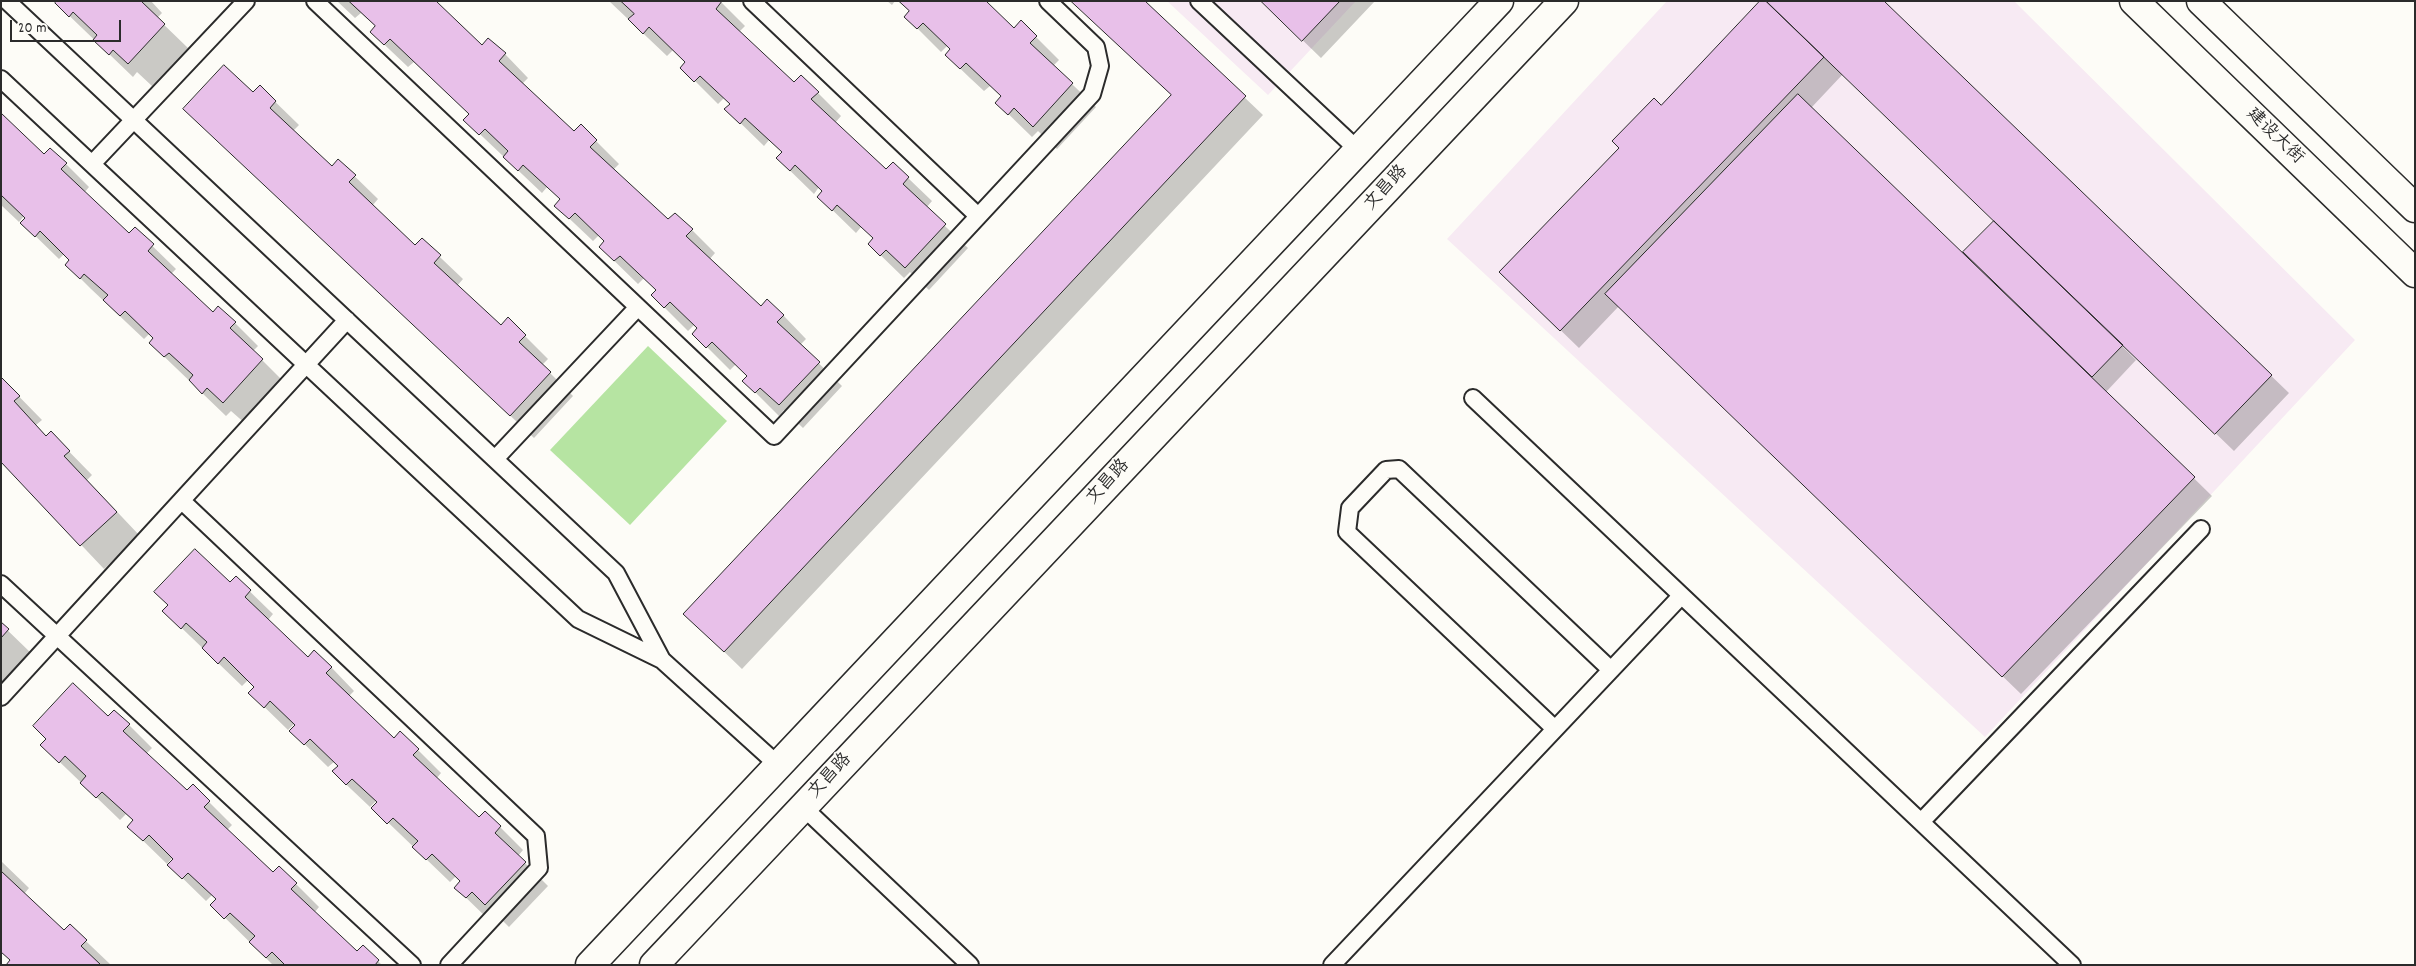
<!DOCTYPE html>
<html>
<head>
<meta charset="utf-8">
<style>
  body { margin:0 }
  #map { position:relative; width:2416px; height:966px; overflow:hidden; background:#fdfcf7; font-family:Dekko,sans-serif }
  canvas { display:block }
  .frame { position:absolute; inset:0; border:2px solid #2b2b2b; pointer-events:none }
  .scale { position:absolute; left:10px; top:20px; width:111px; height:22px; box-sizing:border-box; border:2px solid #2b2b2b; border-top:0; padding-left:6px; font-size:15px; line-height:18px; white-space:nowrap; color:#2b2b2b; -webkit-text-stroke:4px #fdfcf7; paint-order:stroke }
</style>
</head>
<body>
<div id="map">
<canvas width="2416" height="966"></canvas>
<div class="frame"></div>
<div class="scale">20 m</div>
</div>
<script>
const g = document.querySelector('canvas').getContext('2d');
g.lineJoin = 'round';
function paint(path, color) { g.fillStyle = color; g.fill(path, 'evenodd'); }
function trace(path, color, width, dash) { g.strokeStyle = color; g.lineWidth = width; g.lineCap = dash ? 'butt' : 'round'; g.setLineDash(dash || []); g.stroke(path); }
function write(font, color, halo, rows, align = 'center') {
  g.font = font + ' Dekko,"LXGW WenKai TC",sans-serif'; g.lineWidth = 4; g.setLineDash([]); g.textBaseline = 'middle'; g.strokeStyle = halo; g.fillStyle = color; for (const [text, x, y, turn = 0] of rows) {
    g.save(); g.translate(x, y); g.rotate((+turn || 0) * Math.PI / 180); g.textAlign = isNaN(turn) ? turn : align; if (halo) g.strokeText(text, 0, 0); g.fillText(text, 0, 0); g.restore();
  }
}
paint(new Path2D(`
  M1167 1H1356L1268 95Z
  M1667 1H2014L2355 340 1985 737 1447 239Z`), '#f7eaf3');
paint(new Path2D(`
  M648 346 727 421 630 525 550 450Z`), '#b6e4a2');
paint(new Path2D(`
  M58 1H151L162 13 157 18 188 48 152 86 137 72 133 77 56 3Z
  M337 1H434L482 46 505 54 528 78 522 84 574 133 581 126 619 164 613 170 668 221 675 214 692 230 715 253 709 260 761 308 783 315 806 339 800 345 842 386 803 428 784 410 779 416 744 381 749 376 736 364 730 370 693 333 698 328 694 325 688 331 652 295 657 290 644 278 638 284 600 247 605 242 599 235 593 241 556 206 561 200 547 187 542 193 465 120 470 115 414 62 408 67 371 32 376 27 361 13 355 18Z
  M609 1H720L745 26 739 32 794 84 818 93 841 116 835 123 886 171 893 164 908 178 932 201 926 208 968 248 929 290 910 272 904 278 869 244 874 239 861 227 856 233 818 196 823 191 819 187 814 194 777 158 783 153 769 140 764 146 726 109 731 104 724 98 718 104 682 68 687 63 673 50 667 56Z
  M887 1H895L892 5Z
  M899 1H984L1014 30 1021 22 1059 60 1053 66 1096 107 1057 149 1038 131 1032 137 997 103 1002 97 990 86 984 91 970 78 946 55 951 50 947 46 941 52 906 17 910 12Z
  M1143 1 1263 115 742 669 685 614 1172 96Z
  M1262 1H1375L1321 58Z
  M1762 1H1882L2289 393 2234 451 2125 346 2123 347 2136 360 2106 392 2212 496 2021 694 1619 306 1579 348 1519 290 1661 106ZM1843 74 1995 221 1965 252 1974 261 1972 263 1811 108Z
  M260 87 299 125 293 131 332 168 338 160 378 199 372 206 416 247 422 240 463 279 457 286 501 326 525 336 548 359 542 365 573 396 534 438 184 109 253 94Z
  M1 115 44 156 66 164 89 187 84 193 129 235 135 229 176 269 171 274 213 314 235 323 258 346 253 351 285 383 247 425 231 411 226 416 150 343 154 339 149 334 144 339 90 288 67 265 71 260 64 254 59 259 22 223 26 218 24 216 19 222 1 205Z
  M1 378 42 420 36 425 47 437 51 433 92 475 87 480 140 536 104 569 1 460Z
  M236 578 273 614 268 620 308 658 331 667 354 691 349 696 395 739 418 750 441 773 436 779 479 819 500 827 523 850 518 856 548 886 509 927 496 914 490 921 456 888 462 882 456 876 450 882 373 808 378 803 376 801 370 807 333 772 339 766 334 762 328 767 291 731 296 725 294 724 288 730 250 693 256 687 248 680 242 686 164 611 230 584Z
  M1 624 31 653 1 685Z
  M109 718 129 725 152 748 146 754 187 792 193 786 232 825 227 830 273 874 296 884 319 907 314 913 357 953 363 947 382 965H273L212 905 217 900 212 895 206 901 169 865 174 859 173 857 167 864 129 827 134 821 126 814 120 820 42 745Z
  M1 861 29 888 24 894 64 932 70 926 110 964 7 965 11 961 3 953 1 955Z`), '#0003');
const building = new Path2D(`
  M57 1H141L165 24 128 64 113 50 109 55 93 40 97 35 73 12 69 17 55 3Z
  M349 1H436L482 45 488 38 506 53 499 61 574 131 581 124 597 140 590 147 668 219 675 213 693 229 686 236 761 306 767 299 784 315 777 322 820 362 779 405 760 388 755 393 742 381 747 376 712 342 706 348 692 334 697 328 670 302 664 308 651 295 656 290 620 256 614 261 599 247 604 241 575 213 569 219 554 206 560 199 523 165 518 171 503 157 508 151 485 129 479 135 463 120 469 114 390 39 384 45 370 32 375 26Z
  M621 1H722L716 9 794 82 801 75 819 92 811 99 886 169 893 162 909 177 903 184 946 224 905 268 886 250 880 256 868 244 873 238 837 205 832 211 817 197 822 191 795 165 790 171 776 158 782 152 745 118 740 124 724 109 730 104 700 76 694 82 680 68 685 62 649 27 643 34 628 19 634 14Z
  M899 1H986L1014 28 1021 20 1037 36 1030 43 1073 83 1033 127 1014 108 1008 115 995 103 1001 96 966 63 960 69 945 55 950 49 923 23 917 29 904 17 909 11Z
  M1071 1H1145L1246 96 724 652 683 614 1171 95Z
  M1261 1H1340L1302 41Z
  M1760 1H1766L1824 57 1560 331 1499 272 1619 148 1612 141 1654 98 1661 105Z
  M1766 1H1884L2272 375 2215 434Z
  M224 65 253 92 260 85 276 101 270 108 332 166 338 159 356 175 349 182 415 245 422 238 441 255 434 263 501 325 508 317 526 335 519 342 551 372 510 416 183 109Z
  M1798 94 2195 477 2002 677 1605 294Z
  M1 113 44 154 50 148 67 163 61 169 129 233 135 227 154 244 148 251 213 312 218 306 236 322 230 328 263 359 223 403 207 388 202 394 189 380 193 375 169 353 164 357 149 343 153 338 125 311 120 316 103 300 108 295 84 274 80 279 65 265 69 260 40 231 35 237 20 223 25 218 1 195Z
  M1994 221 2123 345 2092 377 1963 252Z
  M1 377 20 396 14 401 46 436 51 431 70 451 64 456 117 512 80 546 1 462Z
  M195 549 230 582 236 576 251 590 245 597 308 657 314 650 332 667 326 673 394 738 400 731 419 749 413 755 479 817 485 811 501 826 495 833 526 862 485 905 472 892 466 898 454 888 460 881 432 854 426 860 412 847 418 841 393 818 387 824 371 808 377 802 352 779 346 785 332 771 338 766 310 739 304 745 289 731 295 725 270 701 264 708 248 693 254 687 224 657 218 664 202 648 207 642 186 623 181 629 162 611 168 605 154 592Z
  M1 622 9 629 1 638Z
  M73 683 108 716 114 710 130 724 123 731 187 790 193 784 210 801 204 807 273 872 279 866 297 883 291 889 357 951 363 945 379 960 375 965H285L272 952 266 958 249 942 255 936 230 913 224 919 210 905 216 899 188 873 182 879 167 865 173 859 149 835 143 841 127 827 133 820 102 792 96 798 80 783 86 776 65 756 59 763 40 745 46 739 33 726Z
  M1 871 64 930 70 924 87 940 81 946 101 965H6L10 960 1 952Z`);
paint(building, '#e8c0e9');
trace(building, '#2b2b2b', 1);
const service = new Path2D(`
  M7 1 616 573 662 660
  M315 1 774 436 1092 94 1100 66 1096 47 1048 1
  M752 1 978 216
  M1199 1 1358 150
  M1 79 578 619 662 660 778 765
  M92 164 246 1
  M1473 398 2072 965
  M495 459 638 307
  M182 501 536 836 539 868 449 965
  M1 584 412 965
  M1 697 347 320
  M1555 729 1347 532 1350 508 1386 470 1399 469 1611 670
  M803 807 970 965
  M1921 822 2201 529
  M1332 965 1681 596`);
const tertiary = new Path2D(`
  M590 965 1499 1
  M654 965 1564 1`);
const primary = new Path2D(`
  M2134 1 2415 273
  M2201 1 2415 208`);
trace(service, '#2b2b2b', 20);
trace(tertiary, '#2b2b2b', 31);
trace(primary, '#2b2b2b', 31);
trace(service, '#fdfcf7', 16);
trace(tertiary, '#fdfcf7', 28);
trace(primary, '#fdfcf7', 28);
write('18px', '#2b2b2b', '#fdfcf7', [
  ["建设大街",2274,137,44],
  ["文昌路",1387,189,-47],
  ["文昌路",1109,483,-47],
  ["文昌路",831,777,-47]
]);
</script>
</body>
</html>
